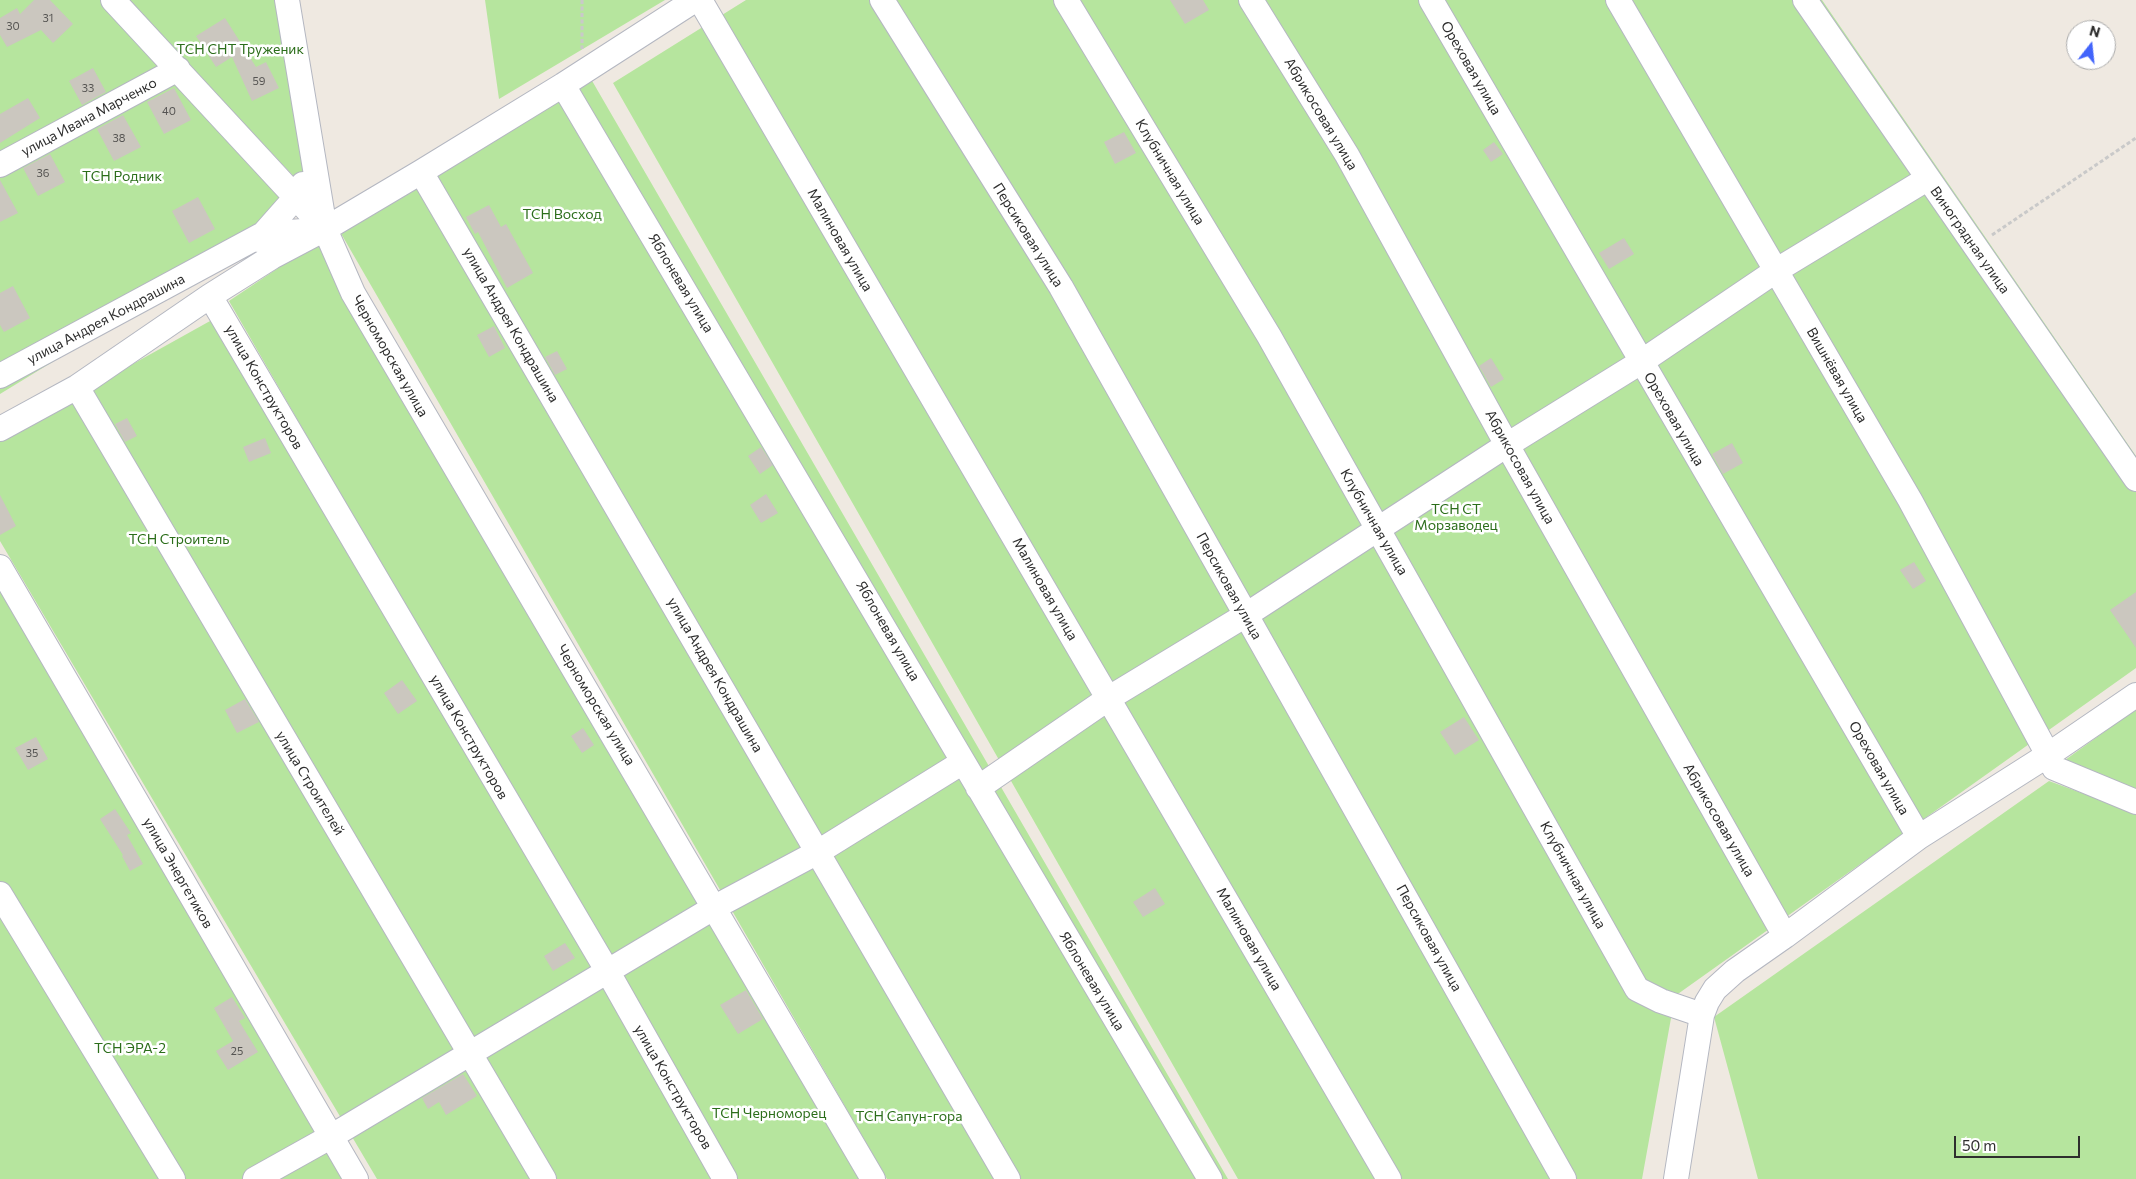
<!DOCTYPE html>
<html>
<head>
<meta charset="utf-8">
<style>
  body { margin:0 }
  #map { position:relative; width:2136px; height:1179px; overflow:hidden; background:#efe9e1; font-family:Commissioner,sans-serif }
  canvas { display:block }
  .north { position:absolute; left:2066px; top:20px; width:50px; height:50px; box-sizing:border-box; background:#fff; border:1px solid #ababab; border-radius:50%; rotate:16deg; font-size:14px; font-weight:700; line-height:20px; text-align:center; color:#2e2e2e }
  .north::after { content:''; display:block; margin:auto; width:18px; height:22px; background:#4264fb; clip-path:polygon(50% 0,100% 100%,50% 72%,0 100%) }
  .scale { position:absolute; left:1954px; top:1136px; width:126px; height:22px; box-sizing:border-box; border:2px solid #2e2e2e; border-top:0; padding-left:6px; font-size:15px; line-height:18px; white-space:nowrap; color:#2e2e2e; -webkit-text-stroke:4px #fff; paint-order:stroke }
</style>
</head>
<body>
<div id="map">
<canvas width="2136" height="1179"></canvas>
<div class="north">N</div>
<div class="scale">50 m</div>
</div>
<script>
const g = document.querySelector('canvas').getContext('2d');
g.lineJoin = 'round';
function paint(path, color) { g.fillStyle = color; g.fill(path, 'evenodd'); }
function trace(path, color, width, dash) { g.strokeStyle = color; g.lineWidth = width; g.lineCap = dash ? 'butt' : 'round'; g.setLineDash(dash || []); g.stroke(path); }
function write(font, color, halo, rows, align = 'center') {
  g.font = font + ' Commissioner,sans-serif'; g.lineWidth = 5; g.setLineDash([]); g.textBaseline = 'middle'; g.strokeStyle = halo; g.fillStyle = color; for (const [text, x, y, turn = 0] of rows) {
    g.save(); g.translate(x, y); g.rotate((+turn || 0) * Math.PI / 180); g.textAlign = isNaN(turn) ? turn : align; if (halo) g.strokeText(text, 0, 0); g.fillText(text, 0, 0); g.restore();
  }
}
paint(new Path2D(`
  M0 0H123L313 203 0 394Z
  M128 0H280L314 198 144 17Z
  M485 0H665L499 99Z
  M746 0H1822L2136 456V668L1675 996 1642 1179H1238L613 83Z
  M591 79 1228 1179H1016L432 177Z
  M422 179 1004 1179H887L339 230Z
  M332 232 879 1179H735L229 301Z
  M228 311 727 1179H377L0 541V438Z
  M0 577 359 1179H0Z
  M2136 709V802L2054 768Z
  M2049 781 2136 813V1179H1758L1714 1017Z`), '#b6e59e');
paint(new Path2D(`
  M34 0H50L73 24 53 43 41 30 7 47 0 35V18L17 8 20 14Z
  M1170 0H1203L1209 10 1185 24Z
  M225 18 256 67 266 62 279 88 252 101 232 57 216 67 196 36Z
  M93 68 106 92 82 105 69 81Z
  M174 88 191 120 164 134 147 102Z
  M28 98 40 118 0 143V114Z
  M123 115 141 147 114 161 97 129Z
  M1124 132 1136 153 1115 164 1104 142Z
  M1494 142 1503 154 1491 162 1483 150Z
  M50 154 65 182 38 196 23 168Z
  M0 180 18 213 0 222Z
  M198 197 215 229 189 243 172 211Z
  M489 205 501 227 506 224 533 273 507 288 478 232 475 234 466 217Z
  M1624 238 1634 254 1609 269 1599 253Z
  M13 286 30 318 4 332 0 325V293Z
  M494 326 505 348 489 357 477 335Z
  M557 351 567 369 555 375 545 357Z
  M1491 358 1504 379 1491 387 1479 366Z
  M127 418 137 436 125 442 115 424Z
  M265 438 271 453 249 462 243 447Z
  M1732 443 1743 463 1723 474 1712 454Z
  M761 447 773 465 760 474 748 456Z
  M766 494 778 513 761 523 750 505Z
  M0 495 16 526 0 535Z
  M1914 562 1926 581 1913 589 1900 570Z
  M2136 592V648L2110 610Z
  M402 680 417 701 398 714 384 693Z
  M245 699 259 722 237 733 225 710Z
  M1464 717 1479 740 1455 755 1440 732Z
  M583 728 594 745 582 753 571 736Z
  M36 737 48 759 28 770 15 748Z
  M115 809 131 833 127 835 143 864 130 871 122 856 123 855 100 819Z
  M1155 888 1165 904 1143 917 1133 902Z
  M565 943 575 958 553 971 544 956Z
  M746 990 763 1019 738 1034 720 1005Z
  M232 997 245 1018 239 1021 258 1052 228 1070 216 1051 233 1041 214 1008Z
  M463 1074 477 1096 446 1115 439 1102 428 1109 422 1098Z`), '#cbc7bf');
const minor = new Path2D(`
  M113 0 325 229
  M287 0 325 229 353 293 873 1179
  M700 0 1389 1179
  M882 0 1061 287 1564 1179
  M1066 0 1269 336 1637 989 1661 1001 1702 1015
  M1251 0 1347 155 1507 445 1785 936
  M1431 0 1919 837
  M1618 0 1910 500 2048 755
  M1805 0 2136 479
  M563 85C780 449 995 814 1210 1179
  M0 165 178 69
  M421 172 1008 1179
  M258 240 296 197 303 184
  M210 296 608 972 725 1179
  M0 376 263 234 316 230
  M77 387 544 1179
  M0 429 77 387 210 296 272 257 325 229 421 172 563 85 695 0
  M0 567 356 1179
  M2054 768 2136 802
  M978 788 1109 698 1246 615 1507 445 1641 362 1777 270 1927 179
  M0 894 173 1179
  M255 1179 332 1136 715 907 818 852 963 762
  M1676 1179 1702 1015 1707 1002 1715 989 1735 971 1785 936 1919 837 2048 755 2136 695`);
trace(minor, '#b4b7c1', 26);
trace(new Path2D(`
  M582 0V49
  M1992 235 2136 138`), '#c9c9c9', 3, [4, 2.5]);
trace(minor, '#fff', 24);
write('11px', '#555452', null, [
  ["31",48,18],
  ["30",13,26],
  ["59",259,81],
  ["33",88,88],
  ["40",169,111],
  ["38",119,138],
  ["36",43,173],
  ["35",32,753],
  ["25",237,1051]
]);
write('14px', '#2c6e1b', '#fff', [
  ["ТСН СНТ Труженик",240,49],
  ["ТСН Родник",122,176],
  ["ТСН Восход",562,214],
  ["ТСН СТ",1456,509],
  ["Морзаводец",1456,525],
  ["ТСН Строитель",179,539],
  ["ТСН ЭРА-2",130,1048],
  ["ТСН Черноморец",769,1113],
  ["ТСН Сапун-гора",909,1116]
]);
write('14px', '#2e2e2e', '#fff', [
  ["Ореховая улица",1471,68,60],
  ["Абрикосовая улица",1321,114,59],
  ["улица Ивана Марченко",89,117,-28],
  ["Клубничная улица",1170,172,59],
  ["Персиковая улица",1028,235,58],
  ["Малиновая улица",840,240,60],
  ["Виноградная улица",1970,240,55],
  ["Яблоневая улица",681,283,59],
  ["улица Андрея Кондрашина",106,319,-28],
  ["улица Андрея Кондрашина",511,325,60],
  ["Черноморская улица",390,356,60],
  ["Вишнёвая улица",1837,375,60],
  ["улица Конструкторов",264,387,60],
  ["Ореховая улица",1674,419,60],
  ["Абрикосовая улица",1520,467,61],
  ["Клубничная улица",1374,522,60],
  ["Персиковая улица",1229,586,61],
  ["Малиновая улица",1045,589,60],
  ["Яблоневая улица",888,631,60],
  ["улица Андрея Кондрашина",715,675,60],
  ["Черноморская улица",596,705,59],
  ["улица Конструкторов",469,737,60],
  ["Ореховая улица",1879,768,60],
  ["улица Строителей",310,783,59],
  ["Абрикосовая улица",1719,820,60],
  ["улица Энергетиков",178,873,60],
  ["Клубничная улица",1573,875,61],
  ["Персиковая улица",1429,938,61],
  ["Малиновая улица",1249,939,60],
  ["Яблоневая улица",1092,981,59],
  ["улица Конструкторов",673,1087,60]
]);
</script>
</body>
</html>
